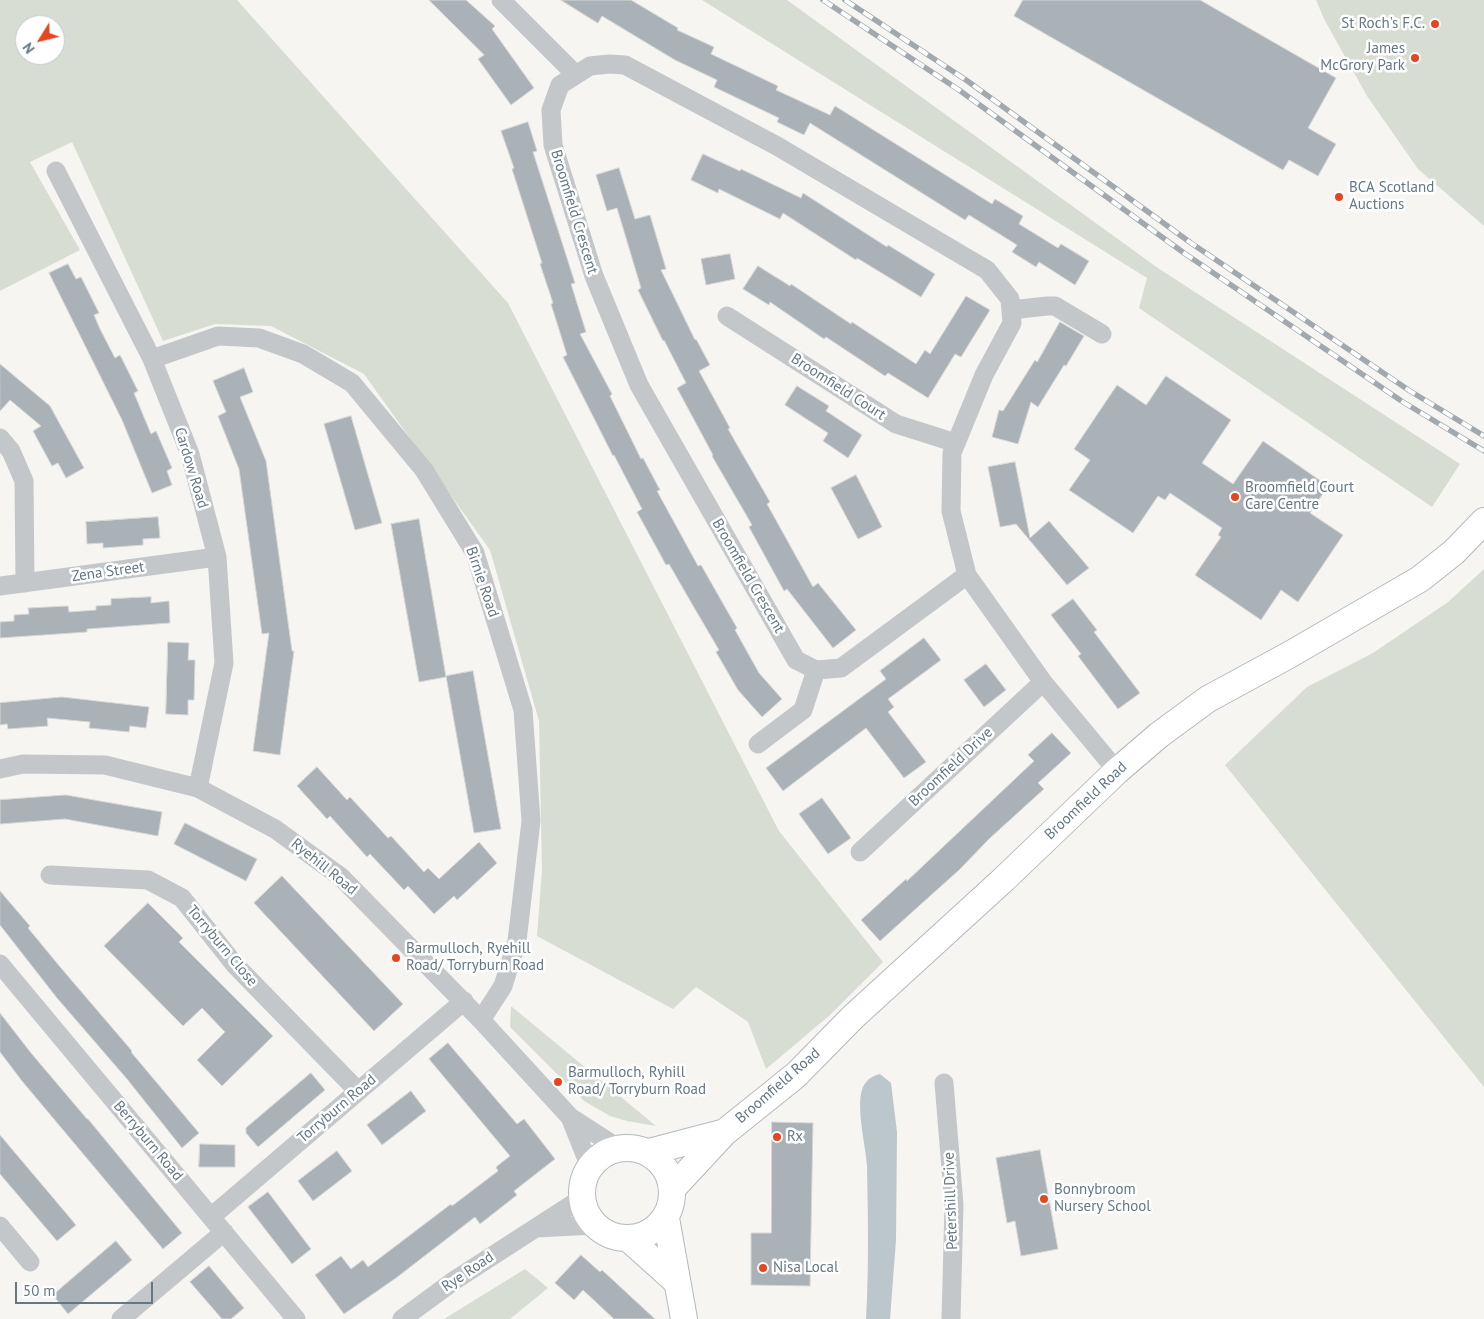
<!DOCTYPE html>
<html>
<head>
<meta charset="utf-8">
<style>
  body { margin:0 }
  #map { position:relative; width:1484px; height:1319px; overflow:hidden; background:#f6f5f2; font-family:"PT Sans",sans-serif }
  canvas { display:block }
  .north { position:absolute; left:15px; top:15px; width:50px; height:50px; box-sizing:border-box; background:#fff; border:1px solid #c1c9ce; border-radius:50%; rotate:234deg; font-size:14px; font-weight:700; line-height:20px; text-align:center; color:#647784 }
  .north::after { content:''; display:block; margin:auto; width:18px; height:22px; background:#e74520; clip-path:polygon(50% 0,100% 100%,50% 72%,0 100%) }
  .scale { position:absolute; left:15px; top:1282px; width:138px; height:22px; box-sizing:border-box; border:2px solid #647784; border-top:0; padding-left:6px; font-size:15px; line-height:18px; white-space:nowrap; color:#647784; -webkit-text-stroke:4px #fff; paint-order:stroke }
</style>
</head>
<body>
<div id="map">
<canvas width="1484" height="1319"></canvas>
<div class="north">N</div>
<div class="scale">50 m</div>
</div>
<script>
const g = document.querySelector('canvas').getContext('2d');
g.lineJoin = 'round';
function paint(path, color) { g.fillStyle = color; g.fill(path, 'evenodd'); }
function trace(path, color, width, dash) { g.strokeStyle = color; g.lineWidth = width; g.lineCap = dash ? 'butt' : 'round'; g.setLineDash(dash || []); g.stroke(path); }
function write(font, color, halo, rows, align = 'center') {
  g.font = font + ' "PT Sans",sans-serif'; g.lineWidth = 5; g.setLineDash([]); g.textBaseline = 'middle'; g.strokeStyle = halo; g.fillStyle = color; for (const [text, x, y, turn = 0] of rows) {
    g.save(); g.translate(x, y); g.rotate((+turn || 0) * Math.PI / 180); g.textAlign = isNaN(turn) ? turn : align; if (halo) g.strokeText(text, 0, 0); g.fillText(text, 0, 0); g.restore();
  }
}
paint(new Path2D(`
  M0 0H237L508 303 779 831 883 962 830 1015 766 1069 748 1022 696 987 673 1009 537 936 542 870 539 721 490 550 364 374 271 326 215 324 163 341 72 142 30 162 80 250 0 291ZM25 25H55V55H25Z
  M702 0H787L1158 268 1460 464 1432 507 1139 308 1147 278Z
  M1316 0H1484V226L1418 169 1367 96 1324 19Z
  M1484 569V1087L1225 765 1307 687 1373 653 1448 602Z
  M511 1006 656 1126 627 1121 610 1116 584 1101 510 1027Z
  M525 1269 548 1288 510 1319H444Z`), '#d7ddd3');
paint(new Path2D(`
  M880 1074 891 1083 897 1132 896 1240 890 1319H866C869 1268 868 1217 867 1166 866 1146 855 1105 863 1087 867 1079 872 1076 880 1074Z`), '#bbc7cb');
const building = new Path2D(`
  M429 0H466L495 26 492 29 534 88 511 105 478 59 484 55Z
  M561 0H631L678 28 677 30 714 47 711 54 778 86 776 90 830 115 835 106 992 204 995 199 1023 216 1019 224 1058 248 1061 244 1089 261 1075 285 1039 262 1036 267 1012 252 1017 245 969 215 965 220 810 123 804 135 777 122 779 118 714 87 717 80 675 60 602 16 598 23Z
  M1023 0H1200L1336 78 1308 128 1336 144 1318 176 1289 160 1283 170 1014 16Z
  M528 122 537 151 533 152 575 283 571 284 586 332 580 334 612 394 610 396 641 459 643 458 660 490 657 491 698 566 701 565 737 628 735 630 759 673 782 699 762 717 738 690 716 652 719 650 692 604 669 564 666 565 637 512 642 509 614 455 613 456 563 357 567 355 551 304 553 303 540 264 542 263 512 169 514 168 501 131Z
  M703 154 740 171 741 169 801 198 803 193 887 247 888 245 935 274 921 297 857 258 856 260 783 213 780 219 719 189 718 193 691 180Z
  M619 168 635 219 650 215 666 269 661 270 695 340 696 339 710 365 699 371 730 428 728 429 770 502 767 504 813 587 818 583 856 630 833 648 787 589 784 591 749 527 752 525 712 456 713 455 677 388 686 383 664 340 663 341 638 290 641 288 617 208 607 211 596 175Z
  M730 254 735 279 706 285 701 259Z
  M68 264 76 279 81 277 99 313 94 315 100 329 115 358 120 355 138 391 134 393 151 434 156 431 172 468 167 471 172 485 152 493 122 420 49 273Z
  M758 266 790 286 791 284 851 324 852 322 916 364 925 350 930 354 966 296 990 310 961 357 955 354 928 398 888 373 885 376 826 337 824 339 770 302 769 305 743 289Z
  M1060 322 1084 336 1066 366 1064 365 1038 407 1031 402 1018 444 992 437 999 410 1003 411 1035 360 1037 362Z
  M0 364 50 406 84 468 66 478 58 463 52 466 33 431 41 426 10 400 0 411Z
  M244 368 253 392 240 397 266 461 292 651H294L280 755 253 751 269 633 262 634 239 469 218 416 226 412 213 381Z
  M1166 376 1231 420 1202 463 1233 484 1263 441 1328 486 1310 513 1343 535 1298 602 1281 590 1261 620 1195 575 1221 537 1218 535 1222 528 1170 493 1165 500 1158 496 1133 533 1069 490 1090 460 1074 449 1117 385 1146 405Z
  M797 386 829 406 826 411 862 435 848 458 823 441 828 433 785 405Z
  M351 416 382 523 355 530 324 424Z
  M1015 462 1030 538 1049 521 1089 568 1067 585 1016 524 1000 527 988 467Z
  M856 475 882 527 858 539 831 488Z
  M158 517 160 538 143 539V545L103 548V543L87 544 86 522Z
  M419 519 446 677 419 682 391 524Z
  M151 597V603L169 601 170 623 87 629V632L0 638V622L14 621V615L29 614 28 608 68 606 69 612 96 610V606L111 605V599Z
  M1073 599 1097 630 1094 632 1140 693 1118 709 1078 656 1081 654 1051 615Z
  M924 638 941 660 888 699 894 707 888 712 926 762 904 778 866 728 783 791 766 768 886 679 880 671Z
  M168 642 189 643 188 660H195L194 700H188V715L166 714Z
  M986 664 1006 690 984 707 964 680Z
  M473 671 501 829 474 833 446 676Z
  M62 697 149 707 146 728 130 726 129 732 89 728 90 722 47 718 48 726 8 729 7 724 0 725V703Z
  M1052 733 1071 753 1038 783 1044 789 990 838 959 870 880 941 861 920 906 879 907 881 1034 761 1028 755Z
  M317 767 347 800 350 797 388 838 391 836 424 872 428 868 439 879 479 842 497 863 457 900 454 896 434 914 408 886 404 890 370 854 367 857 330 816 327 819 297 786Z
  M66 795 162 812 158 836 65 819 0 824V800Z
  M822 798 851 838 828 854 799 814Z
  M185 823 257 859 246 881 174 844Z
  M282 876 403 1004 374 1031 254 903Z
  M0 891 30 926 28 928 61 968 132 1051 131 1052 199 1133 182 1148 127 1079 57 998 0 925Z
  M148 903 183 938 179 942 273 1036 222 1086 197 1060 225 1032 202 1008 183 1026 104 946Z
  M0 1013 31 1053 87 1119H88L182 1233 163 1249 22 1081 0 1052Z
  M448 1043 517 1124 524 1119 555 1159 514 1191 517 1195 480 1224 475 1217 396 1278 344 1314 315 1275 341 1256 351 1269 363 1260 368 1267 451 1204 452 1206 498 1171 496 1167 510 1156 429 1059Z
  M311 1073 325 1090 258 1147 246 1133V1128Z
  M411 1091 426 1111 382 1145 367 1125Z
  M772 1122 813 1123 810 1286 751 1285V1233H771Z
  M0 1135 76 1225 57 1241 0 1174Z
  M200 1144 235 1145V1167H199Z
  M1040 1150 1058 1249 1021 1256 1015 1221 1007 1223 996 1158Z
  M337 1151 352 1171 313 1201 298 1181Z
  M268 1192 311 1249 292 1264 248 1207Z
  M116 1241 132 1260 68 1314 53 1295Z
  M581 1255 600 1272 602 1270 655 1319H614L583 1290 574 1300 555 1283Z
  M209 1266 244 1308 231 1319H222L190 1282Z`);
paint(building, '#aab2b7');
trace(building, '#d7d7d4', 1);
const secondary = new Path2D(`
  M582 1193a45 45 0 1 1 90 0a45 45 0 1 1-90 0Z
  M649 1152 725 1132
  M673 1188 725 1132 796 1075 853 1017 1003 880 1117 771 1159 735 1208 699 1289 655 1420 579 1454 552 1484 521
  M666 1218 684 1319
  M629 1239 677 1282`);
trace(secondary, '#b3b9bd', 28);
trace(new Path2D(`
  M501 0 575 74
  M56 171 152 359 190 454 217 557 224 663 198 788
  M1011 310 1047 306H1055L1102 334
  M727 316 896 424 956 443
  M152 359 218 336 259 338 303 354 352 383 424 470 475 553 523 710 531 821 517 941 503 986 481 1020
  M0 438 11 451 24 481 25 583
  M967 575 841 668 816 670 796 660 639 385 594 276 553 145 551 110 560 85 590 66 609 64 625 65 777 146 987 270 1010 299 1012 323 984 375 952 453 951 511 967 575 1043 682 1117 771
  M0 586 217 557
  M758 744 803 710 816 670
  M0 769 23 764 105 765 198 788 275 829 341 877 481 1020 570 1117 618 1148
  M860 852 1043 682
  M50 875 148 880 182 898 235 965 358 1091
  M0 964 296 1319
  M944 1083 954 1205 951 1319
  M570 1117 590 1167
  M211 1217 464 1001
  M0 1226 30 1262
  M536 1228 595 1225
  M121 1319 224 1232
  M402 1319 455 1280 582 1198`), '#c3c7ca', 19);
trace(secondary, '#fff', 26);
const rail = new Path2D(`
  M823 0 959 90 1184 253 1403 402 1484 451
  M845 0 966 80 1191 243 1410 391 1484 436`);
trace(rail, '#a1a9ae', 5.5);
trace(rail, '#fff', 4, [11]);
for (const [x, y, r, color] of [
  [1435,24,5,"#e74520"],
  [1415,58,5,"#e74520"],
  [1339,197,5,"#e74520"],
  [1235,497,5,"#e74520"],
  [396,958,5,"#e74520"],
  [558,1082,5,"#e74520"],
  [777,1137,5,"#e74520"],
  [1044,1199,5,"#e74520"],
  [763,1268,5,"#e74520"]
]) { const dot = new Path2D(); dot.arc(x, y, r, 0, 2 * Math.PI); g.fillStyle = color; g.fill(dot); trace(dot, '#fff', 2); }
write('15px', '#647784', '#fff', [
  ["St Roch's F.C.",1425,24,"right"],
  ["James",1405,49,"right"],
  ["McGrory Park",1405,66,"right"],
  ["BCA Scotland",1349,188],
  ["Auctions",1349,205],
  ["Broomfield Court",1245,488],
  ["Care Centre",1245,505],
  ["Barmulloch, Ryehill",406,949],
  ["Road/ Torryburn Road",406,966],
  ["Barmulloch, Ryhill",568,1073],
  ["Road/ Torryburn Road",568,1090],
  ["Rx",787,1137],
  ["Bonnybroom",1054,1190],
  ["Nursery School",1054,1207],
  ["Nisa Local",773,1268]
], 'left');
write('15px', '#647784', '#fff', [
  ["Broomfield Crescent",574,212,73],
  ["Broomfield Court",838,387,33],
  ["Cardow Road",191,468,73],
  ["Zena Street",108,572,-8],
  ["Broomfield Crescent",748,576,60],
  ["Birnie Road",482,582,71],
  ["Broomfield Drive",951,767,-43],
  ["Broomfield Road",1086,801,-43],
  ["Ryehill Road",324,867,39],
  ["Torryburn Close",222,946,50],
  ["Broomfield Road",778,1086,-41],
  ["Torryburn Road",337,1109,-40],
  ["Berryburn Road",148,1141,50],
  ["Petershill Drive",951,1201,-92],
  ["Rye Road",468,1272,-34]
]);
</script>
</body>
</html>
